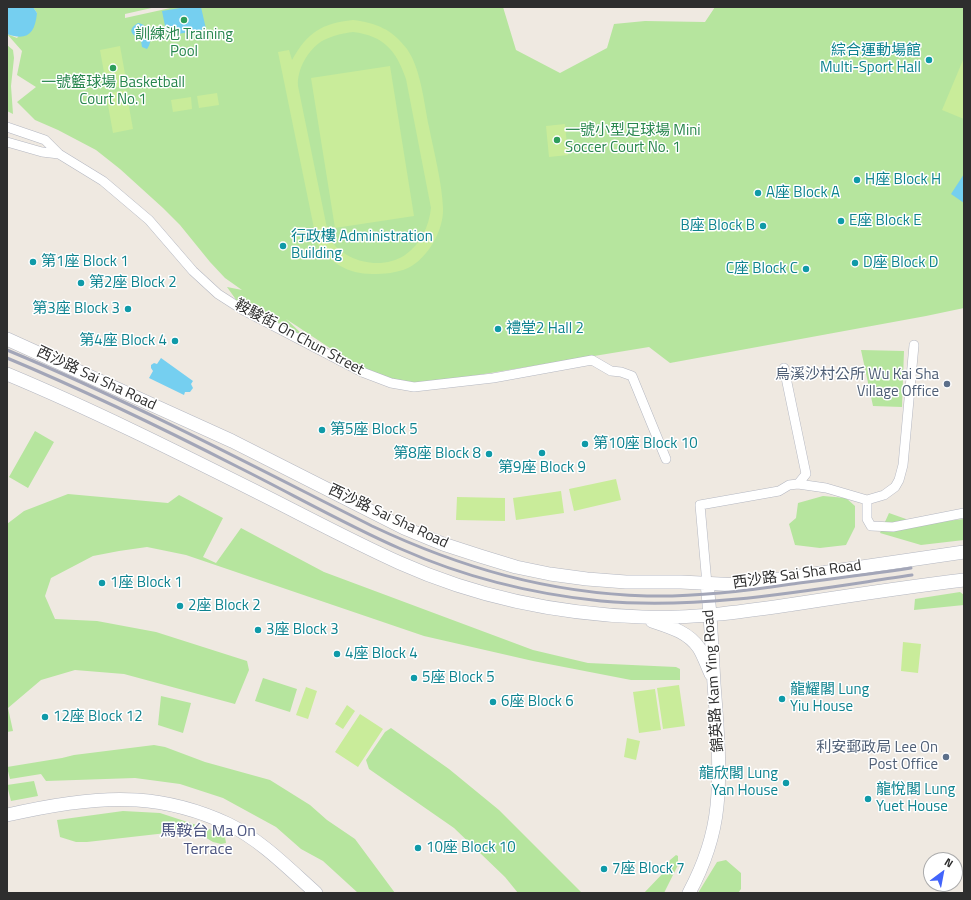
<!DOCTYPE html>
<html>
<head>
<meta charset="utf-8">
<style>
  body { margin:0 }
  #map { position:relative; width:971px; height:900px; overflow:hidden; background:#efe9e1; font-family:"Titillium Web",sans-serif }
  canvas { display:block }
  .frame { position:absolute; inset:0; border:8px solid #2e2e2e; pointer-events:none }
  .north { position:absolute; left:923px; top:852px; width:40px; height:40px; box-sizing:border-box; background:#fff; border:1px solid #ababab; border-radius:50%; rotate:32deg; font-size:11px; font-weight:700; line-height:16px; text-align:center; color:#2e2e2e }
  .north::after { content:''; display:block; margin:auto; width:14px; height:18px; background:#4264fb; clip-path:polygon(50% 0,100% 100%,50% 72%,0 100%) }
</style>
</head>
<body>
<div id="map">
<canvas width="971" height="900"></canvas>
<div class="frame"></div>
<div class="north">N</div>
</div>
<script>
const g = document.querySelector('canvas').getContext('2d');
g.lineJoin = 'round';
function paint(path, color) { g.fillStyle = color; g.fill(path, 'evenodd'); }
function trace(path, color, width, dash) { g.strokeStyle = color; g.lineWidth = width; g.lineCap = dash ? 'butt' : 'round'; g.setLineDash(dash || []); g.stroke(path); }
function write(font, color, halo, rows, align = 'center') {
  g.font = font + ' "Titillium Web","Noto Sans TC",sans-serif'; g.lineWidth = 3; g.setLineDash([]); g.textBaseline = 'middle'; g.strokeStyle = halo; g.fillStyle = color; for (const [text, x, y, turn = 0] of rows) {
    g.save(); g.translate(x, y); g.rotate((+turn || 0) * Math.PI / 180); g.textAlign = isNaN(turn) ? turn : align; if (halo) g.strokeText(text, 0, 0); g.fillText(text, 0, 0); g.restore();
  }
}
paint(new Path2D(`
  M33 7H66L67 8 74 7H156L125 14V18L175 7H503L516 50 560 73 607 48 614 24 645 21 705 22 715 7H964V308L926 316 670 363 649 347 423 384C408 382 392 380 378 374 344 360 316 338 286 319L301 333 296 341 249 318 227 287 242 290 225 278 210 262 180 225 163 208 120 169 96 150 58 130 35 120 17 102 36 87 17 75 22 51 7 34 17 38 37 13Z
  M7 45 13 50 14 58 11 86 13 114 7 111Z
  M861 350 904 351 902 407 873 406Z
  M35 431 54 442 28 488 9 477Z
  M68 494 168 503 179 495 223 518 203 557 216 563 241 528 324 572 533 650 588 663 676 667 680 669V680H631L533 661 424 636 186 555 147 547 119 551 93 556 51 578 45 596 55 619 97 621 156 632 247 661 249 670 235 704 124 674 75 670 41 680 8 708 13 731 7 732V524L24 511Z
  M823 496 846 498 855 506V527L846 545 820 548 795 545 789 524 796 518 798 503Z
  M889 513 920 524 964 519V540L921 545 880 533Z
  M960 592 964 595V605L914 610 915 599Z
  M263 678 297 689 290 712 255 701Z
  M161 696 191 703 183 733 158 725Z
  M391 728 449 769 499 810 582 893H518L505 877 454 828 369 769 366 760 385 732Z
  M154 745 165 747 205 762 270 780 310 805 327 820 355 839 395 893H358L323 861 301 849 276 827 223 798 180 784 135 778 46 781 41 774 10 779 7 767 62 758 74 755Z
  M34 781 38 796 11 801 7 785Z
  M123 811 160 813 221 833 225 837 226 843 221 844 213 842 193 830 87 842H76L60 837 57 820Z
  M676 855 678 856V865L664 893H644L665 871 670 860Z
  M726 860 741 873V889L738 893H698L717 862Z`), '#b6e59e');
paint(new Path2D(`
  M353 20C376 23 392 29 407 49 421 69 424 103 429 127 434 152 442 183 443 208 444 230 428 258 408 268 397 273 384 274 372 274 348 274 330 263 317 243L278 52 289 50 292 60C307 33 322 23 353 20ZM353 32C384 36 396 50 406 79L431 208C429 226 421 244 405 255 381 271 344 262 329 238L298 86C297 69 308 50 322 41 331 36 343 33 353 32Z
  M120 46 127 85 107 89 100 50Z
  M963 60H964V119L942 110Z
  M390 66 414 216 335 228 311 78Z
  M126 90 133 129 113 133 106 94Z
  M217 93 219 105 199 108 197 96Z
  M191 97 192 109 173 112 171 100Z
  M565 124 568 155 549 157 546 126Z
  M616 479 621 500 574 511 569 489Z
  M561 491 564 513 516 520 513 498Z
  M457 497 505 498V521L456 520Z
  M903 642 921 644 918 673 901 671Z
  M679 685 685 726 663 729 657 688Z
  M306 687 317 691 308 719 296 715Z
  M655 689 661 730 639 733 633 692Z
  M347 705 355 711 343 729 335 724Z
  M360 714 383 729 358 767 335 752Z
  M627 738 640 741 636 760 624 757Z`), '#c9ec9a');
paint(new Path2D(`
  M7 7H33L37 13C35 34 27 41 7 34Z
  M186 7H201L206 29 167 36 162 11Z
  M138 23C150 25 154 40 147 49L142 47 141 41C134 35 125 31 138 23Z
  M964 174V203L951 194Z
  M161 358 193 381 191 384 193 388 190 392H185L184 395 149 378 153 371 151 368V365L154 363 157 364Z`), '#75cff0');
const street = new Path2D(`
  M7 127 45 140 59 154 103 181 149 220 193 271 218 294 243 310 362 372 391 383 414 387 493 378 592 360 611 371 621 372 632 376 666 459
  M7 142 42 152 59 154
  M784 368 806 474 798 484
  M867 500V519L871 526 893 527 964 513
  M707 584 700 505 779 491 789 485 798 484 826 488 867 500 884 495 895 487 899 480 903 465 914 345`);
const secondary = new Path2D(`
  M7 339 232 441 404 528 443 544 480 556 516 567 550 574 587 579 626 582H681L739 585 964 552
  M7 374C91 409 173 450 255 491 303 515 351 541 400 563 476 597 559 614 642 617 691 619 740 612 788 605 847 596 905 587 964 580
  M652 621C670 627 688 632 699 648 704 656 707 666 711 674
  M7 815C46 806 97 797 137 800 167 802 200 811 228 824 261 840 289 869 316 893
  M689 893C703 867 714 836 717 806 721 766 717 725 714 684 712 651 711 617 707 584`);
trace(street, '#b4b7c1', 10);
trace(secondary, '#b4b7c1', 14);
trace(street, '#fff', 9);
trace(secondary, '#fff', 13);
trace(new Path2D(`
  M7 350C132 402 251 465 372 526 461 568 548 593 647 596 696 597 744 591 792 584 831 579 871 574 911 568
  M7 358C86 391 162 428 238 467 292 494 346 525 401 549 464 577 532 594 601 601 705 610 809 590 912 575`), '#a3a6b8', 3);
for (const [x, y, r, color] of [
  [184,20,4,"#2e9e5b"],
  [929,60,4,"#0f9aa8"],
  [113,68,4,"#2e9e5b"],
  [557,140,4,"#2e9e5b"],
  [857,180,4,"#0f9aa8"],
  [758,193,4,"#0f9aa8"],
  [841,221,4,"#0f9aa8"],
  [763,226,4,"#0f9aa8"],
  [283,246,4,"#0f9aa8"],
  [33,262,4,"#0f9aa8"],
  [855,263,4,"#0f9aa8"],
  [806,269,4,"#0f9aa8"],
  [81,283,4,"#0f9aa8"],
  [128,309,4,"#0f9aa8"],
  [498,329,4,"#0f9aa8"],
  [175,341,4,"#0f9aa8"],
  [947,384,4,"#5c6f8a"],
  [322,430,4,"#0f9aa8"],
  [585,444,4,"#0f9aa8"],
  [542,453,4,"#0f9aa8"],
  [489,454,4,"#0f9aa8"],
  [102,583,4,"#0f9aa8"],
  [180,606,4,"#0f9aa8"],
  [258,630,4,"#0f9aa8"],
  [337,654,4,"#0f9aa8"],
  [414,678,4,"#0f9aa8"],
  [782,699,4,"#0f9aa8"],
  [493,702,4,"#0f9aa8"],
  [45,717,4,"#0f9aa8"],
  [946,757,4,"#5c6f8a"],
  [786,783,4,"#0f9aa8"],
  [868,799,4,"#0f9aa8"],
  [418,848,4,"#0f9aa8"],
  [604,869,4,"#0f9aa8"]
]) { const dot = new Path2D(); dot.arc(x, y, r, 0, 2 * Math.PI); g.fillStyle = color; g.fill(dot); trace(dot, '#fff', 1.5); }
write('15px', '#27864d', '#fff', [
  ["訓練池 Training",184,35],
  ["Pool",184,52],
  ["一號籃球場 Basketball",113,83],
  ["Court No.1",113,100],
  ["一號小型足球場 Mini",565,131,"left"],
  ["Soccer Court No. 1",565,148,"left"]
]);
write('15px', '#0d838f', '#fff', [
  ["綜合運動場館",921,51,"right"],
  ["Multi-Sport Hall",921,68,"right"],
  ["H座 Block H",865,180],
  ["A座 Block A",766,193],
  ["E座 Block E",849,221],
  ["B座 Block B",755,226,"right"],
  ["行政樓 Administration",291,237],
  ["Building",291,254],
  ["第1座 Block 1",41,262],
  ["D座 Block D",863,263],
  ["C座 Block C",798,269,"right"],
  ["第2座 Block 2",89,283],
  ["第3座 Block 3",120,309,"right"],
  ["禮堂2 Hall 2",506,329],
  ["第4座 Block 4",167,341,"right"],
  ["第5座 Block 5",330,430],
  ["第10座 Block 10",593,444],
  ["第8座 Block 8",481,454,"right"],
  ["第9座 Block 9",542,468,"center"],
  ["1座 Block 1",110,583],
  ["2座 Block 2",188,606],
  ["3座 Block 3",266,630],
  ["4座 Block 4",345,654],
  ["5座 Block 5",422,678],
  ["龍耀閣 Lung",790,690],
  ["Yiu House",790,707],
  ["6座 Block 6",501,702],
  ["12座 Block 12",53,717],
  ["龍欣閣 Lung",778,774,"right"],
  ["Yan House",778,791,"right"],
  ["龍悅閣 Lung",876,790],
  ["Yuet House",876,807],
  ["10座 Block 10",426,848],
  ["7座 Block 7",612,869]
], 'left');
write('15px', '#2e2e2e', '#fff', [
  ["鞍駿街 On Chun Street",299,338,28],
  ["西沙路 Sai Sha Road",96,379,25],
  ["西沙路 Sai Sha Road",388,517,25],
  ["西沙路 Sai Sha Road",797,575,-8],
  ["錦英路 Kam Ying Road",714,681,-94]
]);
write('15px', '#4e5e75', '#fff', [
  ["烏溪沙村公所 Wu Kai Sha",939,375],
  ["Village Office",939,392],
  ["利安郵政局 Lee On",938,748],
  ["Post Office",938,765]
], 'right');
write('16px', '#4d5680', '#fff', [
  ["馬鞍台 Ma On",208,832],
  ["Terrace",208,850]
]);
</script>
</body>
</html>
